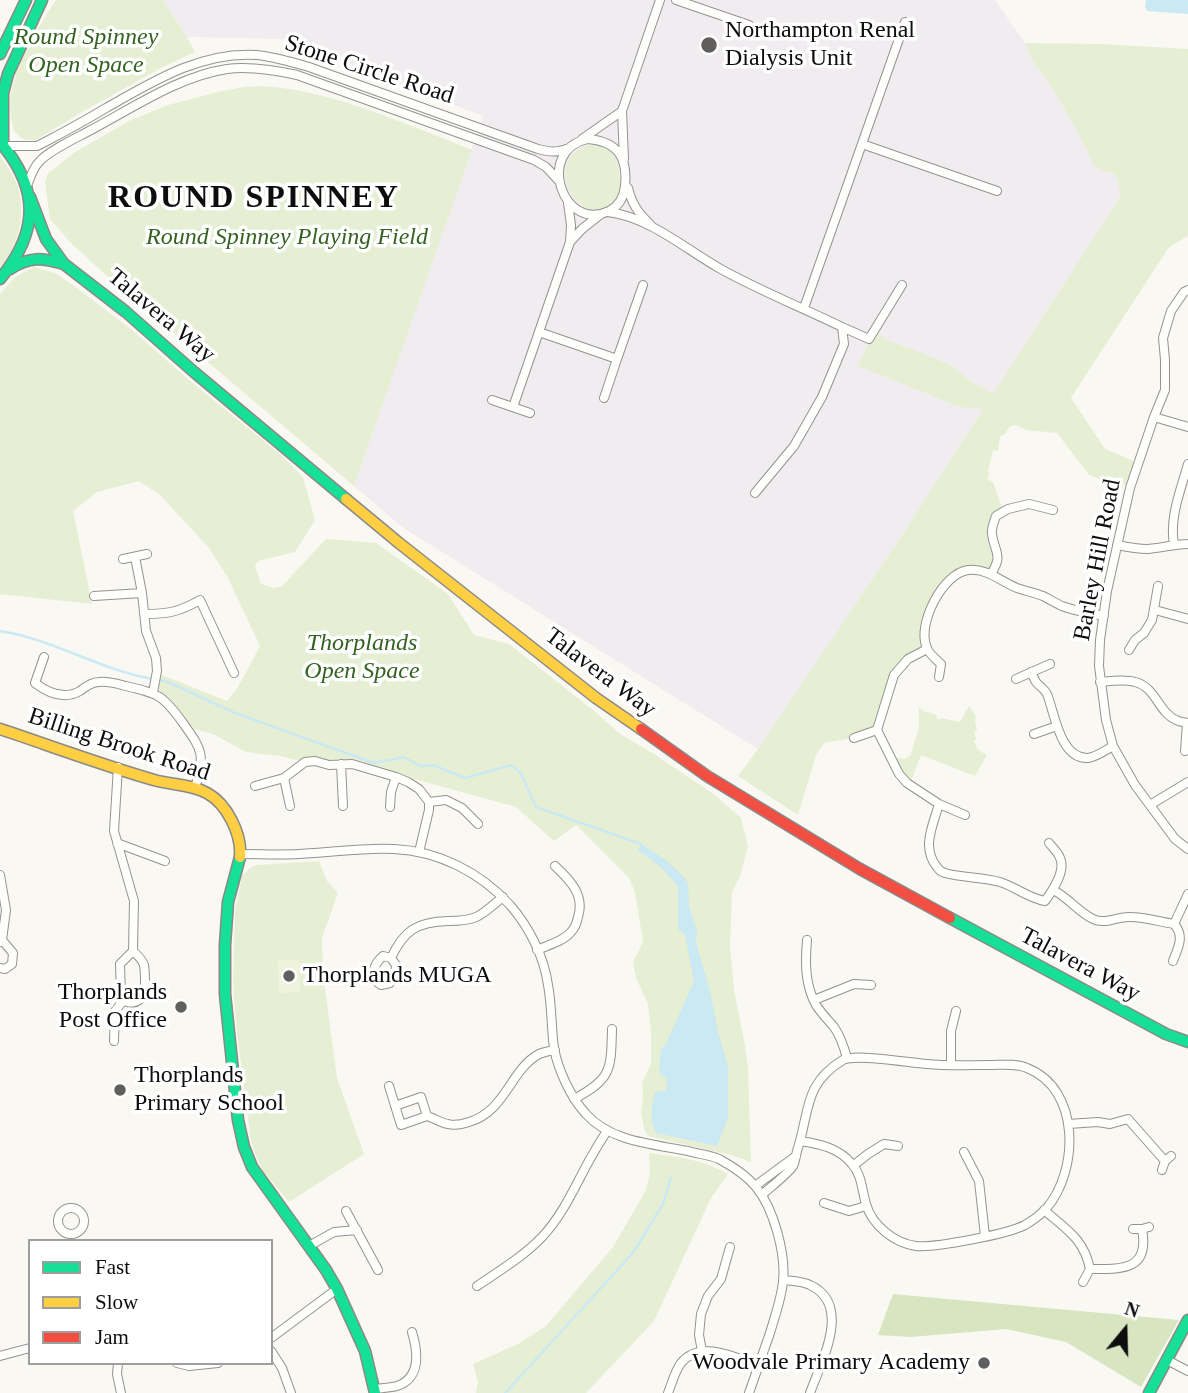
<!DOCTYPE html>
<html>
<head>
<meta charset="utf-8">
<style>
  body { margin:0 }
  #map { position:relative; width:1188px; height:1393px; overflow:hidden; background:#faf8f2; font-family:"Times New Roman",serif }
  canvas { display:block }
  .legend { position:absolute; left:28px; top:1239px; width:245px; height:126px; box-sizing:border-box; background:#fff; border:2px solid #9e9e9e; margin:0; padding:9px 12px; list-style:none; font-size:21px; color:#0d0d0d }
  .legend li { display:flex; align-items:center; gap:14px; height:35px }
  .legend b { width:35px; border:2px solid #9e9e9e }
  .north { position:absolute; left:1090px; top:1295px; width:70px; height:70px; -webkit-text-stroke:5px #fff; paint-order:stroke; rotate:19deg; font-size:19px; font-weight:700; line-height:28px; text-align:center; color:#0d0d0d }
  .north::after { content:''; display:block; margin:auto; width:24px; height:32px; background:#0d0d0d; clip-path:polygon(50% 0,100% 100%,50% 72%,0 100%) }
</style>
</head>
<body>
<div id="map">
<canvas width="1188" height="1393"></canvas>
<ul class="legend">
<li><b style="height:9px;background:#16e098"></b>Fast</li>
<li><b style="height:9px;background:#ffcf43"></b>Slow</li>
<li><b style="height:9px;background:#f24e42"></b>Jam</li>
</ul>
<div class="north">N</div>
</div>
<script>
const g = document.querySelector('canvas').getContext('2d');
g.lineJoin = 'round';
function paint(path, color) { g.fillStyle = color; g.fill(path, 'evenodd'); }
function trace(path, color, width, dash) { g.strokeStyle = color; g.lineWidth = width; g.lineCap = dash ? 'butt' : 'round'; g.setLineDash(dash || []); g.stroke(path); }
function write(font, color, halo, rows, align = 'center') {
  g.font = font + ' "Times New Roman",serif'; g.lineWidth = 7; g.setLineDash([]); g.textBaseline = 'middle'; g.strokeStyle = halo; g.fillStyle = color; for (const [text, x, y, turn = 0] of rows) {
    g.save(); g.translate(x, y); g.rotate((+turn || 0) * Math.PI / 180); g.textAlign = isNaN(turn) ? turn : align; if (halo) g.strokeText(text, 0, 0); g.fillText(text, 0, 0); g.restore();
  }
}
paint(new Path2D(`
  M163 0H995L1025 43 1031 59 1053 89 1084 144 1093 165 1104 172 1112 173 1118 179 1120 197 993 394 969 380 954 367 923 353 888 341 875 330 859 366 957 406 970 409 978 408 982 411 904 532 758 749 402 527 354 486 483 116 284 39 187 37Z`), '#f1ecef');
paint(new Path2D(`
  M56 0H163L187 37 195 52 161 68 82 112 36 140H26L19 136 14 130 11 118 10 97 21 55Z
  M1025 43 1102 44 1188 49V236L1169 247 1071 398 1105 449 1134 461 1127 483 1121 487 1089 475 1057 433 1026 430 1016 425 1010 426 1005 434 1000 436 998 451 993 450 988 471 990 472 987 479 993 482 1002 507 993 524 997 549 991 574 959 572 932 603 927 649 894 675 877 730 854 738 824 743 816 755 798 815 738 776 758 749 904 532 982 411 978 408 970 409 957 406 858 366 874 330 889 341 923 353 954 367 969 380 993 394 1120 197 1118 179 1112 173 1104 172 1093 165 1084 144 1053 89 1031 59Z
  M263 86C334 91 406 124 472 150L354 486 117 285 71 243 50 219 45 182 48 174 72 154 129 121 168 105 218 92 244 87Z
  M590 145C614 145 619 161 620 182 620 187 620 193 617 198 607 216 582 212 573 196 560 174 563 152 590 145Z
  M0 156C6 165 13 174 17 184 26 212 20 246 0 267Z
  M34 267 55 273 77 288 132 330 189 380 281 455 303 477 315 520 295 552 258 561 255 566 261 584 274 588 282 586 326 539 376 543 448 594 474 635 509 644 593 710 620 734 654 754 715 795 741 818 748 846 740 876 732 892 730 946 734 990 745 1046 748 1068 751 1162 731 1155 648 1136 644 1129 641 1112 643 1096 642 1083 651 1064V1032L648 1004 636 978 633 962 643 942 635 892 629 878 576 825 554 841 516 807 418 780 361 761 341 764 305 762 280 756 246 752 213 734 194 729 171 699 158 690 162 675 227 701 238 687 260 646 228 578 209 548 160 495 139 481 97 492 73 511 92 604 0 594V294L15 277Z
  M969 706 976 717 975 720 977 731 974 732 976 739 974 741 978 750 987 755 975 776 921 755 911 781 902 772 896 759 900 758 904 759 910 756 919 728V707L926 713 928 712 937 715 936 718 940 720 941 718 960 722Z
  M319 861 327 881 338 893 322 938 323 973 337 1078 364 1154 289 1202 263 1171 256 1156 251 1141 236 1025 233 982 235 911 242 876 250 868 257 865Z
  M649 1153C679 1157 701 1159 728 1174L711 1198 654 1321 586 1393H476L478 1382 473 1364 518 1344 546 1326 613 1247 645 1192 650 1174Z`), '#e6efd3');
paint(new Path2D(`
  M893 1294 1179 1320 1141 1387 1066 1342 1006 1329 911 1337 878 1335Z`), '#d7e6c1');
paint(new Path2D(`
  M278 960H299L300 992 279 993Z`), '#eff3dc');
paint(new Path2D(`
  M1146 0H1188V14L1147 11 1145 7Z
  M641 844 666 860 683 876 688 883 689 906 697 931 696 942 710 991 718 1032 728 1067V1118L717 1146 656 1133C649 1117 651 1108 655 1092L666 1090 667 1077 661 1076 659 1068 661 1049 666 1044 694 981 685 935 678 929V887L663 869 638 850Z`), '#cae9f3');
trace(new Path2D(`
  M0 631C53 639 100 670 153 679
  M159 680 168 682 235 713 374 763 404 757 420 766 433 765 465 778 511 765 520 772 536 807 641 844
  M505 1393 633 1253 663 1204 671 1178`), '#cae9f3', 2.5);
const street = new Path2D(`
  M676 0 749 25
  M582 139 622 111
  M587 139C617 141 628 157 625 186 624 197 619 206 609 211 563 233 535 151 587 139Z
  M862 144 997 191
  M4 146H37L45 142C66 131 86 120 106 108 152 82 201 51 257 55 275 57 292 62 309 67L538 149C550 152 557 153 569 148
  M624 159 622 111 660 0
  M27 186C30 178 33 168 39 162 48 151 76 138 89 131 131 109 179 76 227 69 250 66 274 70 297 75L534 160 546 167 560 182
  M628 188C632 204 638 213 650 224
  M608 212C649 217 684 248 719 268 758 290 801 307 842 327L844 344 822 397 794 446 755 493
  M570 242 582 229 601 214
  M1188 290 1184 292 1171 311 1163 338 1165 360V390L1154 417 1130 488 1107 591 1100 640 1099 666 1106 720 1113 746 1135 785 1175 839 1188 849
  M804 308 905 22
  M842 327 869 339 902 285
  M539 332 617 359 604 398
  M617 359 643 285
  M492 400 530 413
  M513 407 570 242 571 225 568 203
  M1154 417 1188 427
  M1174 544C1169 518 1181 489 1188 464
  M1117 545C1127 547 1137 549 1147 549 1161 548 1174 544 1188 544
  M135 557 142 593 146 631 156 658 157 671 153 692
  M123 559 147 554
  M991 574C1004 554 994 552 992 534 991 528 994 522 996 516L1008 509 1029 504 1053 510
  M94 596 142 593
  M1155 610 1188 619
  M144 614C168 614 179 612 200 600L234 673
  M927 649 908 659 894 675 877 730 899 774 907 783 939 804C933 825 921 848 937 867 940 871 940 871 945 873 963 878 982 877 1000 882 1016 887 1028 898 1045 901 1053 890 1066 871 1060 858 1058 852 1053 848 1049 843
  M1129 650 1135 640 1144 633 1152 620 1158 586
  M44 657 35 683C48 693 64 700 80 691 85 687 92 682 99 682 108 681 118 684 126 686 159 694 163 695 183 723 203 751 205 755 195 788
  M1031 672C1033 675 1034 679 1036 682 1040 687 1044 688 1047 694 1055 714 1060 759 1088 758 1096 757 1106 750 1113 746
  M939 677 941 664C937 660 929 654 927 648 916 625 943 573 968 570 987 568 1000 581 1017 588 1026 591 1035 593 1043 596 1049 599 1055 603 1062 606 1075 611 1090 613 1104 616
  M1016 679 1050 664
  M1100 682C1111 681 1124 679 1135 682 1156 687 1158 712 1176 720 1180 722 1184 722 1187 723L1185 751
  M1034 734 1057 726
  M854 738 877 730
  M341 764 343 806
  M118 767 114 831 134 901 133 951 120 964 121 997C127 1005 139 1005 143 994 146 987 145 972 144 965 142 959 137 955 133 951
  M284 778 290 806
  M255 786 284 778 305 762 315 761 329 765 352 764 396 777 408 782 419 789 429 802V810L419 852
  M429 802 446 800 462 808 478 824
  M939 804 965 815
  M1150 805 1188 782
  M390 807 391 792 396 777
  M117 843 165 861
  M241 854C260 854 280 855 299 854 331 853 362 847 394 849 438 851 480 872 510 905 529 927 544 956 548 985 552 1006 551 1027 554 1048 558 1070 571 1098 586 1114 611 1142 653 1144 688 1151 698 1154 710 1155 719 1159 732 1166 746 1175 756 1187 774 1209 786 1254 783 1282 781 1300 775 1316 770 1333 763 1353 756 1373 749 1393
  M0 875 6 910 2 940 0 942
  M1053 890C1068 897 1078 912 1093 919 1105 925 1118 916 1131 917 1145 917 1160 922 1174 924L1188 894
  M807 940C805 963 805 985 816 1005 821 1013 828 1020 834 1027 841 1037 844 1047 847 1058
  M537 950C548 945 564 941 571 932 575 928 577 922 578 917 585 895 570 880 555 866
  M383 956 391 958 396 965 395 975 390 983 381 985 373 979C373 969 375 963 383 956Z
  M391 958C404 930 417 922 448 921 457 921 467 921 476 917 485 913 494 904 503 897
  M1173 961C1178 948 1185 936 1174 924
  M0 968 5 969 12 964 13 953 2 940
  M814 1000 854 984 871 985
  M114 1041 115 1011 123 1001
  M951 1065V1031L956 1011
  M389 1086 401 1125 427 1116 421 1097 395 1106
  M574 1099C612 1079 611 1069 612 1029
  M427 1116C434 1118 441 1123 448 1124 455 1126 463 1124 469 1122 506 1111 510 1070 539 1054 544 1052 549 1051 555 1050
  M1068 1124 1098 1122 1110 1124 1128 1119 1165 1161
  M964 1152 979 1181 985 1236
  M854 1165 868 1154 884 1144 898 1146
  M1162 1170 1165 1161 1171 1156
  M755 1186 796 1156
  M762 1195C769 1188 788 1174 793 1166 795 1162 796 1155 797 1151 810 1112 803 1084 843 1060 855 1053 910 1063 927 1064 948 1066 969 1065 990 1065 1002 1065 1016 1063 1027 1068 1081 1089 1079 1171 1046 1209 1040 1215 1032 1221 1025 1225 1008 1234 935 1248 916 1246 894 1243 872 1225 866 1204 862 1191 862 1175 852 1164 839 1148 820 1144 801 1141
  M824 1203 849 1211 866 1206
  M58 1221a13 13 0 1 1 26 0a13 13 0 1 1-26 0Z
  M1044 1210C1067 1230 1084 1239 1090 1269 1122 1269 1150 1271 1142 1229
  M346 1211 378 1270
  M1133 1229H1142L1149 1227
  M309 1246 334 1232 357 1230
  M783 1280C793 1281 802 1281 810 1285 853 1305 821 1362 810 1393
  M1083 1282 1090 1269
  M477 1286C499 1271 523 1257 542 1237 563 1215 575 1186 590 1159 595 1150 601 1140 607 1131
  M271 1338 337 1289
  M271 1351 282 1368 291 1393
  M702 1351 699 1335 701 1314 708 1296 721 1279 730 1247
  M0 1356 30 1348
  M1167 1360 1188 1371
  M118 1363 117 1374 121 1393
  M177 1363 189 1366 218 1363
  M374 1389C381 1388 390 1388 397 1386 421 1378 418 1352 412 1332
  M668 1393C672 1383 675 1371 681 1363 701 1339 736 1358 759 1366`);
const fast = new Path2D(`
  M0 54 26 0
  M0 142C40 189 39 232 0 279
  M3 145V93L8 74 42 0
  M30 197 46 239 64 264 126 312 194 372 346 499
  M10 269C30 256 42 258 64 264
  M240 857 228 902 225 945V994L238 1120 244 1147 252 1167 326 1270 337 1289 365 1351 375 1393
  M950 918 1166 1034 1188 1042
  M1149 1393 1188 1320`);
const slow = new Path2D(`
  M346 499 399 543 596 698 641 729
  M0 729C51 746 102 765 154 780 171 785 191 784 207 793 227 804 242 834 240 857`);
const jam = new Path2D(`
  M641 729 707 776 860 869 950 918`);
trace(street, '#949390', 10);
trace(fast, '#8a8987', 13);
trace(slow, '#8a8987', 13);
trace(jam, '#8a8987', 13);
trace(street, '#fefefd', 8);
trace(fast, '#16e098', 10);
trace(slow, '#ffcf43', 10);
trace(jam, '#f24e42', 10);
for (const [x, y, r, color] of [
  [709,45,9,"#605f5d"],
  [289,976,7,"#605f5d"],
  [181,1007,7,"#605f5d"],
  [120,1090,7,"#605f5d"],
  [984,1363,7,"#605f5d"]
]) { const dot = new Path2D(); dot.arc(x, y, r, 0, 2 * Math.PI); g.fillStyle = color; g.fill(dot); trace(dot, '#fff', 2.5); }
write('24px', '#0d0d0d', '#fff', [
  ["Northampton Renal",725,31],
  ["Dialysis Unit",725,59],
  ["Thorplands MUGA",303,976],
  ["Thorplands",167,993,"right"],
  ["Post Office",167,1021,"right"],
  ["Thorplands",134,1076],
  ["Primary School",134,1104],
  ["Woodvale Primary Academy",970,1363,"right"]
], 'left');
write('italic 24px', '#346220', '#fff', [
  ["Round Spinney",86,38],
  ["Open Space",86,66],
  ["Round Spinney Playing Field",287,238],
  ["Thorplands",362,644],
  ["Open Space",362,672]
]);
write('24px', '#0d0d0d', '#fff', [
  ["Stone Circle Road",369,70,18],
  ["Talavera Way",161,316,40],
  ["Barley Hill Road",1098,560,-79],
  ["Talavera Way",600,673,37],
  ["Billing Brook Road",119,745,18],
  ["Talavera Way",1080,965,28]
]);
g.letterSpacing = '2px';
write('bold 32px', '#0d0d0d', '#fff', [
  ["ROUND SPINNEY",254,199]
]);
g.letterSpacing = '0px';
</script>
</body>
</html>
